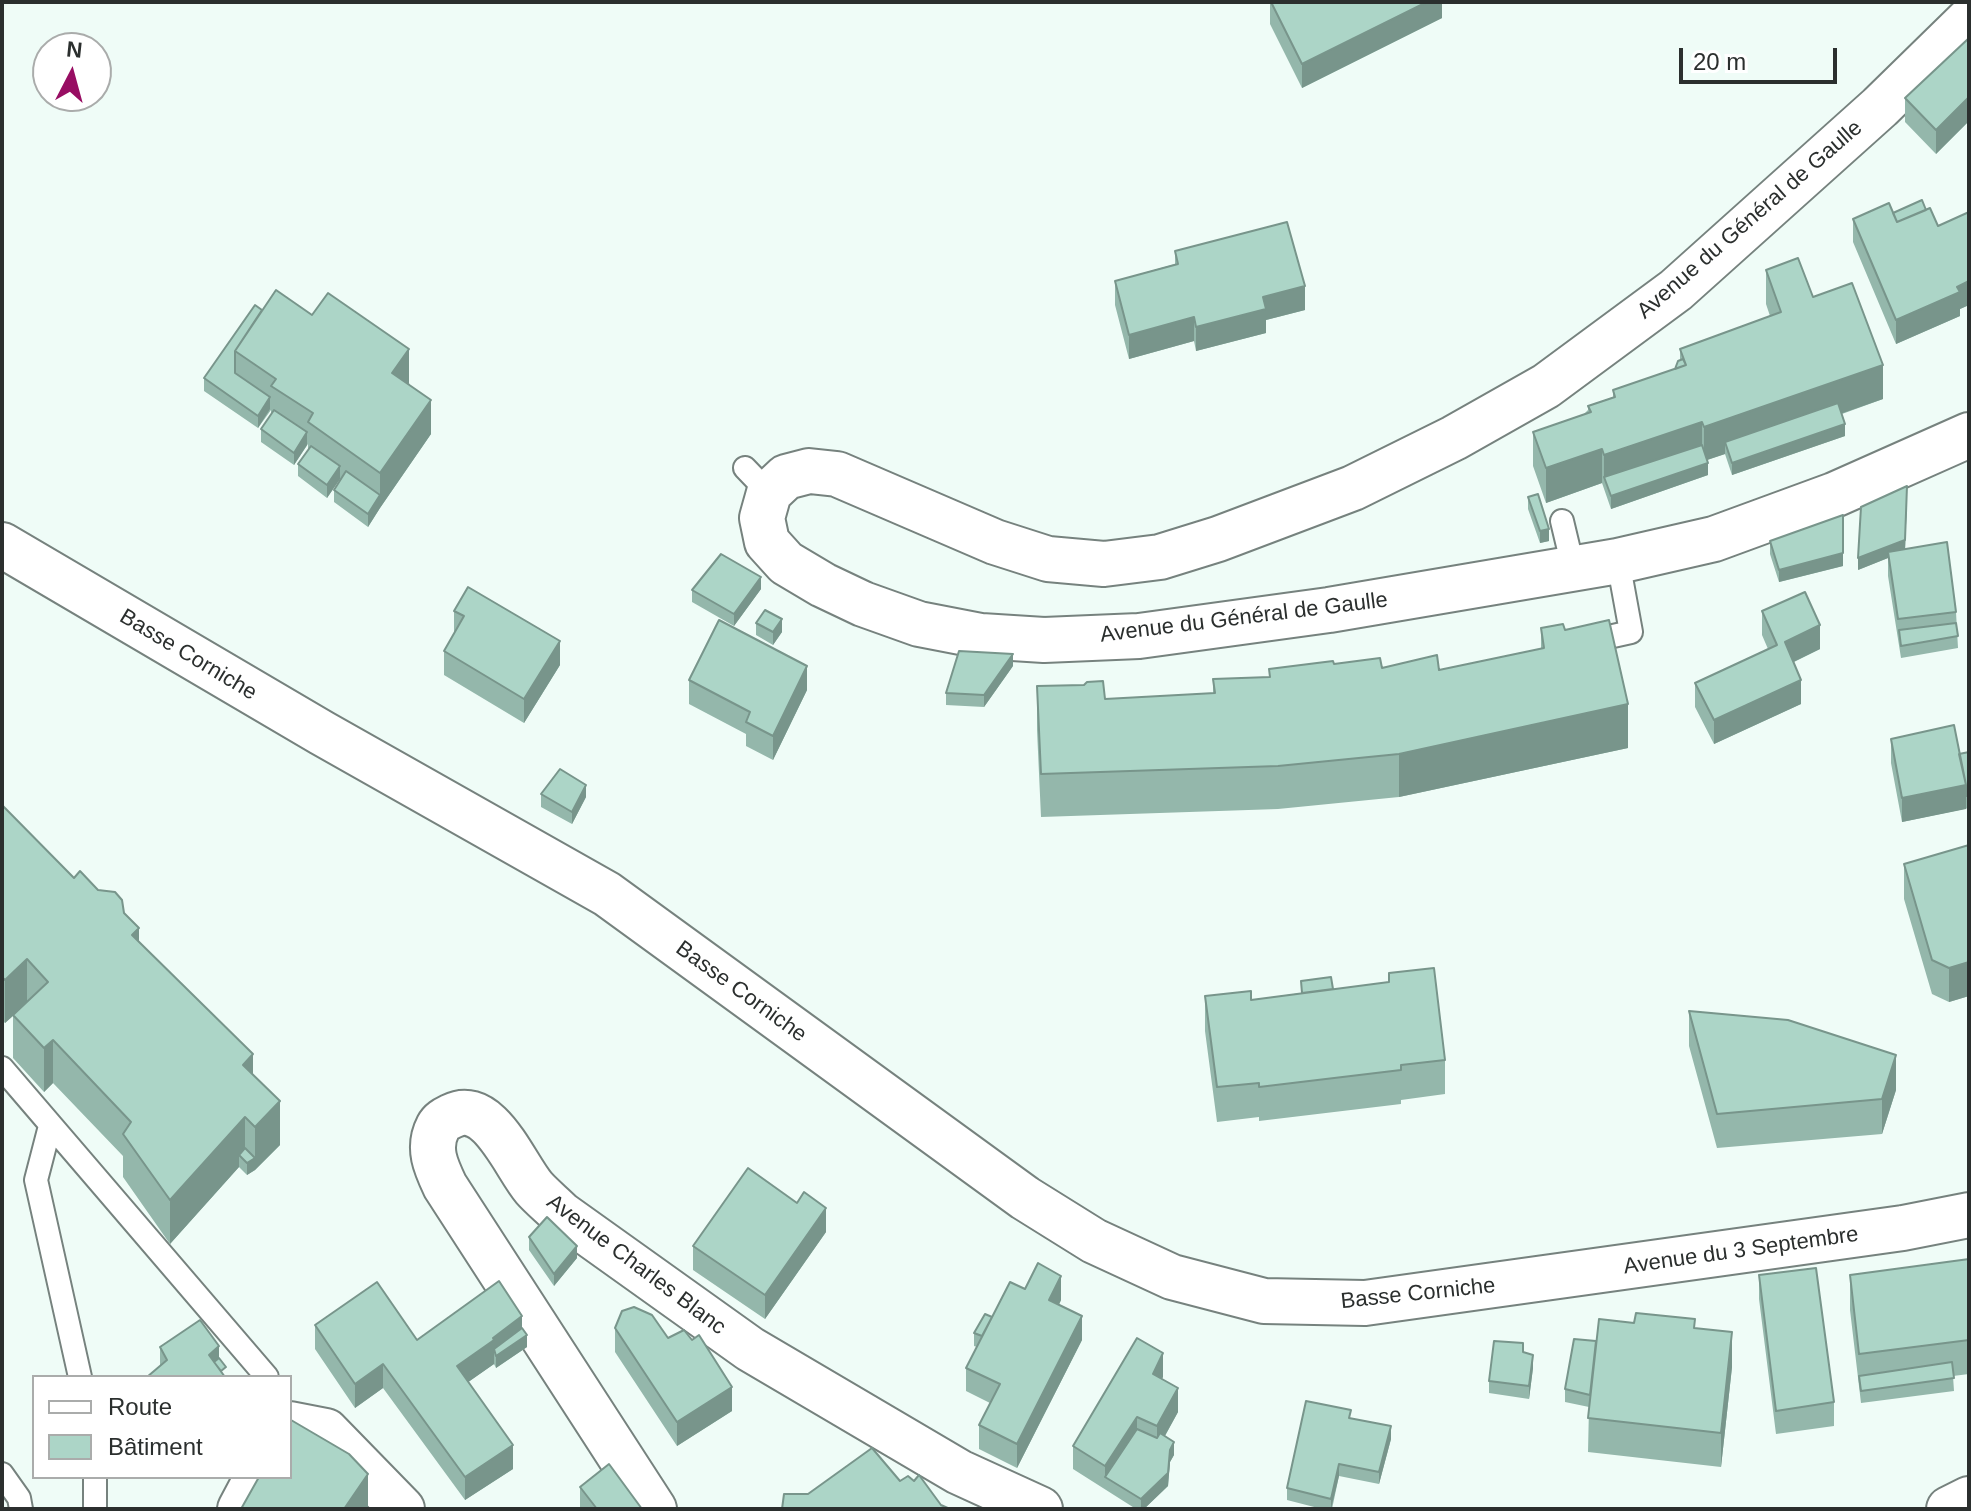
<!DOCTYPE html>
<html>
<head>
<meta charset="utf-8">
<style>
  body { margin:0 }
  #map { position:relative; width:1971px; height:1511px; overflow:hidden; background:#effcf7; font-family:Helvetica,sans-serif }
  canvas { display:block }
  .frame { position:absolute; inset:0; border:4px solid #2b2f2e; pointer-events:none }
  .legend { position:absolute; left:32px; top:1375px; width:260px; height:104px; box-sizing:border-box; background:#fff; border:2px solid #aaacab; margin:0; padding:10px 14px; list-style:none; font-size:24px; color:#2b2f2e }
  .legend li { display:flex; align-items:center; gap:16px; height:40px }
  .legend b { width:40px; border:2px solid #aaacab }
  .north { position:absolute; left:32px; top:32px; width:80px; height:80px; box-sizing:border-box; background:#fff; border:2px solid #aaacab; border-radius:50%; rotate:6deg; font-size:22px; font-weight:700; line-height:32px; text-align:center; color:#2b2f2e }
  .north::after { content:''; display:block; margin:auto; width:28px; height:36px; background:#980e63; clip-path:polygon(50% 0,100% 100%,50% 72%,0 100%) }
  .scale { position:absolute; left:1679px; top:48px; width:158px; height:36px; box-sizing:border-box; border:4px solid #2b2f2e; border-top:0; padding-left:10px; font-size:24px; line-height:28px; white-space:nowrap; color:#2b2f2e; -webkit-text-stroke:6px #fff; paint-order:stroke }
</style>
</head>
<body>
<div id="map">
<canvas width="1971" height="1511"></canvas>
<div class="frame"></div>
<ul class="legend">
<li><b style="height:10px;background:#fff"></b>Route</li>
<li><b style="height:22px;background:#acd5c7"></b>Bâtiment</li>
</ul>
<div class="north">N</div>
<div class="scale">20 m</div>
</div>
<script>
const g = document.querySelector('canvas').getContext('2d');
g.lineJoin = 'round';
function trace(path, color, width, dash) { g.strokeStyle = color; g.lineWidth = width; g.lineCap = dash ? 'butt' : 'round'; g.setLineDash(dash || []); g.stroke(path); }
function paint(path, color) { g.fillStyle = color; g.fill(path, 'evenodd'); }
function write(font, color, halo, rows, align = 'center') {
  g.font = font + ' Helvetica,sans-serif'; g.lineWidth = 7; g.setLineDash([]); g.textBaseline = 'middle'; g.strokeStyle = halo; g.fillStyle = color; for (const [text, x, y, turn = 0] of rows) {
    g.save(); g.translate(x, y); g.rotate((+turn || 0) * Math.PI / 180); g.textAlign = isNaN(turn) ? turn : align; if (halo) g.strokeText(text, 0, 0); g.fillText(text, 0, 0); g.restore();
  }
}
const service = new Path2D(`
  M745 468 769 493
  M1562 521 1574 571
  M1586 642 1631 632 1618 561
  M2 1068 267 1377
  M50 1126 36 1180 80 1377
  M2 1474 19 1498 21 1509
  M95 1509V1477`);
const minor = new Path2D(`
  M290 1424 326 1431 402 1509
  M240 1509 257 1477
  M654 1509 445 1186C436 1167 427 1148 438 1127 441 1121 446 1119 452 1116 489 1097 515 1166 534 1188 542 1197 552 1205 561 1214L750 1349 959 1472 1040 1509
  M1949 1509 1969 1499`);
const tertiary = new Path2D(`
  M1969 20 1880 107 1676 290 1546 386 1454 438 1353 488 1218 539 1160 557 1104 564 1048 559 995 542 837 474 809 471 786 477 769 493 762 518 767 542 786 563 823 585 863 604 919 624 981 636 1044 640 1139 636 1329 610 1618 561 1714 539 1834 495 1969 435`);
const secondary = new Path2D(`
  M2 545 322 733 607 894 1025 1198 1094 1241 1172 1277 1264 1301 1365 1303 1903 1228 1969 1215`);
trace(service, '#76827e', 26);
trace(minor, '#76827e', 48);
trace(tertiary, '#76827e', 48);
trace(secondary, '#76827e', 48);
trace(service, '#fff', 22);
trace(minor, '#fff', 44);
trace(tertiary, '#fff', 44);
trace(secondary, '#fff', 44);
paint(new Path2D(`
  M1270 2H1442V18L1302 88 1270 24Z
  M1969 38V121L1936 154 1905 122V98Z
  M1926 210 1938 226 1969 212V305L1960 309V316L1896 344 1853 242V219L1893 213Z
  M1175 251 1305 310 1266 320V333L1196 351 1194 341 1129 359 1115 305V281L1175 264Z
  M1766 270 1813 297 1883 399 1842 414 1845 436 1732 475 1725 454 1707 460 1708 475 1611 509 1602 483 1546 503 1533 466V432L1584 414 1588 410V406L1613 397V390L1675 369 1680 360V349L1770 316 1766 304Z
  M262 310 409 383 431 434 380 508 368 527 334 502V490L340 479 327 498 298 476V464L308 450V444L294 465 261 442V429L271 415V410L258 428 204 391V378Z
  M1528 497 1549 541 1540 543 1528 509Z
  M1907 499 1905 549 1956 612 1958 648 1901 658 1888 576V558L1858 570Z
  M1843 515V566L1779 582 1770 554V541Z
  M761 589 734 626 692 602V590Z
  M454 611 560 665 524 723 444 675V651L454 633Z
  M1762 611 1820 649 1794 662 1801 704 1714 744 1695 707V683L1768 649 1762 635Z
  M756 623 782 632 773 645 756 635Z
  M1541 628 1565 630 1628 748 1399 797 1278 809 1041 817 1037 730V686L1105 699 1213 693V679L1269 677V669L1334 664 1382 668 1439 670 1541 649Z
  M1013 666 984 707 946 705V693Z
  M689 680 807 690 773 760 746 746V734L689 704Z
  M1891 739 1959 754 1969 752V808L1902 822 1891 763Z
  M541 794 586 797 572 824 541 807Z
  M2 805 74 878 98 890 124 913 139 942 253 1075 280 1145 255 1170 247 1175 239 1167 170 1244 123 1177V1156L53 1083 44 1092 13 1058V1016L5 1023 2 1020Z
  M1969 845V996L1949 1002 1932 994 1904 899V864Z
  M1301 981 1333 989 1445 1060V1094L1401 1100V1104L1259 1121V1117L1217 1122 1205 1031V996L1251 1000 1301 993Z
  M1689 1011 1896 1090 1882 1134 1717 1148 1689 1046Z
  M826 1232 765 1319 693 1270V1246Z
  M529 1237 577 1258 554 1286 529 1250Z
  M1969 1259V1374L1953 1376 1954 1391 1861 1403 1850 1310V1275Z
  M1759 1275 1834 1402V1426L1776 1434 1759 1299Z
  M1025 1289 1061 1300 1059 1305 1082 1340 1017 1468 979 1449V1425L990 1403 966 1391V1368L977 1347 974 1346V1333Z
  M315 1325 417 1340 522 1328 527 1347 496 1368 494 1364 468 1382 513 1469 465 1500 383 1388 355 1408 315 1349Z
  M615 1328 668 1338 732 1411 677 1446 615 1352Z
  M1695 1328 1732 1367 1721 1467 1588 1452 1589 1407 1565 1402V1389L1596 1341Z
  M160 1347 219 1358 160 1366Z
  M1533 1368 1529 1399 1489 1393V1381Z
  M1163 1377 1162 1379 1178 1412 1165 1436 1174 1455 1170 1462 1168 1486 1144 1509H1136L1073 1469V1446Z
  M1351 1418 1391 1439 1379 1484 1339 1476 1332 1509H1322L1287 1500V1488Z
  M580 1487 642 1509H580Z`), '#94b7ab');
paint(new Path2D(`
  M1427 2H1442V18L1302 88V64Z
  M1969 97V121L1936 154V130Z
  M1969 281V305L1960 309V316L1896 344V320Z
  M1305 286V310L1266 320V333L1196 351V327L1263 297Z
  M1194 317V341L1129 359V335Z
  M409 349V383L392 408V373Z
  M1883 365V399L1728 453 1725 442V454L1704 461V427Z
  M270 397V409L258 428V416Z
  M431 400V434L380 508 368 527V514L380 495V473Z
  M1702 422V457L1604 477V455Z
  M1845 424V436L1732 475V463Z
  M307 432V445L294 465V453Z
  M1602 449V483L1546 503V468Z
  M1708 463V475L1611 509V496Z
  M340 466V479L327 498V485Z
  M1907 499 1905 552H1888V558L1858 570V558Z
  M1549 529V541L1540 543V531Z
  M1843 553V566L1779 582V570Z
  M761 577V589L734 626V614Z
  M782 619V632L773 645V632Z
  M1820 625V649L1785 666V642Z
  M560 641V665L524 723V699Z
  M1013 654V666L984 707V695Z
  M807 666V690L773 760V736Z
  M1801 680V704L1714 744V720Z
  M1628 704V748L1399 797V754Z
  M586 785V797L572 824V812Z
  M1966 785V809L1902 822V798Z
  M139 928V972L132 935Z
  M27 959V1003L5 1023V980Z
  M1969 962V996L1949 1002V968Z
  M53 1040V1083L44 1092V1048Z
  M253 1054V1098L243 1065Z
  M1896 1055V1090L1882 1134V1099Z
  M280 1101V1145L255 1170V1127Z
  M245 1117V1160L239 1155V1167L170 1244V1200Z
  M255 1158V1170L247 1175V1163Z
  M826 1208V1232L765 1319V1295Z
  M577 1246V1258L554 1286V1274Z
  M1061 1276V1300L1049 1324V1300Z
  M522 1316V1338L527 1335V1347L496 1368V1356L494 1351V1364L457 1390V1366Z
  M1082 1316V1340L1017 1468V1444Z
  M1732 1332V1367L1721 1467V1433Z
  M219 1346V1370L209 1355Z
  M1163 1353V1377L1158 1388 1153 1374Z
  M1533 1355V1368L1529 1399V1386Z
  M383 1364V1388L355 1408V1384Z
  M732 1387V1411L677 1446V1422Z
  M1178 1388V1412L1157 1450V1426Z
  M1137 1417V1441L1105 1477V1466Z
  M1391 1426V1439L1379 1484V1472Z
  M1174 1442V1455L1170 1462 1168 1486 1144 1509H1141V1499Z
  M513 1445V1469L465 1500V1477Z
  M1339 1464V1476L1331 1509V1499Z
  M368 1474V1509H344Z`), '#78958b');
const building = new Path2D(`
  M1271 2H1427L1302 64Z
  M1969 38V97L1936 130 1905 98Z
  M1922 200 1926 210 1897 222 1893 213Z
  M1889 203 1897 222 1930 208 1938 226 1969 212V281L1957 287 1960 292 1896 320 1853 219Z
  M1287 222 1305 286 1263 297 1266 309 1196 327 1194 317 1129 335 1115 281 1178 264 1175 251Z
  M1798 258 1813 297 1852 283 1883 365 1704 427 1702 422 1604 455 1602 449 1546 468 1533 432 1591 412 1588 406 1615 397 1613 390 1686 365 1680 349 1781 312 1766 270Z
  M276 290 312 315 328 293 409 349 392 373 431 400 380 473 308 422 313 413 271 386 276 379 235 351Z
  M255 305 262 310 235 351V373L270 397 258 416 204 378Z
  M1683 359 1686 365 1675 369 1678 361Z
  M1838 403 1845 424 1732 463 1725 442Z
  M274 410 307 432 294 453 261 429Z
  M1702 445 1708 463 1611 496 1604 477Z
  M311 446 340 466 327 485 298 464Z
  M346 471 380 495 368 514 334 490Z
  M1907 486 1905 540 1858 558 1861 507Z
  M1538 494 1549 529 1540 531 1528 497Z
  M1843 515V553L1779 570 1770 541Z
  M1947 542 1956 612 1898 619 1888 552Z
  M721 554 761 577 734 614 692 590Z
  M468 587 560 641 524 699 444 651 464 616 454 611Z
  M1805 592 1820 625 1785 642 1801 680 1714 720 1695 683 1777 645 1762 611Z
  M765 610 782 619 773 632 756 623Z
  M719 620 807 666 773 736 746 722 750 712 689 680Z
  M1609 620 1628 704 1399 754 1278 766 1041 774 1037 686 1084 685 1087 682 1103 681 1105 699 1215 693 1213 679 1270 677 1269 669 1333 661 1334 664 1380 658 1382 668 1437 655 1439 670 1544 648 1541 628 1563 624 1565 630Z
  M1956 623 1958 636 1901 646 1899 630Z
  M959 651 1013 654 984 695 946 693Z
  M1954 725 1966 785 1902 798 1891 739Z
  M1969 752V796H1966V785L1959 754Z
  M560 769 586 785 572 812 541 794Z
  M2 805 74 878 80 871 98 890 115 892 122 900 124 913 139 928 132 935 253 1054 243 1065 280 1101 255 1127 245 1117 170 1200 123 1134 131 1122 53 1040 44 1048 13 1015 48 982 27 959 5 980 2 977Z
  M1969 845V962L1949 968 1932 960 1904 864Z
  M1434 968 1445 1060 1401 1065V1070L1259 1087V1083L1217 1087 1205 996 1251 991V1000L1389 982V973Z
  M1331 977 1333 989 1302 993 1301 981Z
  M1689 1011 1788 1020 1896 1055 1882 1099 1717 1114Z
  M245 1148 255 1158 247 1163 239 1155Z
  M748 1168 797 1203 804 1192 826 1208 765 1295 693 1246Z
  M547 1217 577 1246 554 1274 529 1237Z
  M1969 1259V1340L1859 1354 1850 1275Z
  M1038 1263 1061 1276 1049 1300 1082 1316 1017 1444 979 1425 1000 1384 966 1368 1010 1282 1025 1289Z
  M1816 1268 1834 1402 1776 1411 1759 1275Z
  M499 1281 522 1316 493 1338 494 1340 457 1366 513 1445 465 1477 383 1364 355 1384 315 1325 377 1282 417 1340Z
  M634 1307 652 1315 668 1338 684 1330 692 1340 699 1335 732 1387 677 1422 615 1328 622 1311Z
  M1636 1313 1695 1319 1694 1328 1732 1332 1721 1433 1588 1418 1599 1319 1634 1323Z
  M985 1314 992 1317 982 1336 974 1333Z
  M200 1320 219 1346 209 1355 225 1377H147L167 1360 160 1347Z
  M522 1328 527 1335 496 1356 494 1349Z
  M1137 1338 1163 1353 1153 1374 1178 1388 1157 1426 1137 1417 1105 1466 1073 1446Z
  M1574 1339 1596 1341 1590 1395 1565 1389Z
  M1494 1341 1523 1343V1352L1533 1355 1529 1386 1489 1381Z
  M219 1358 226 1367 221 1371 214 1362Z
  M1952 1362 1954 1378 1861 1391 1859 1376Z
  M1306 1401 1351 1410 1349 1418 1391 1426 1379 1472 1339 1464 1331 1499 1287 1488Z
  M291 1420 349 1454 368 1474 344 1509H241L259 1477H290V1422Z
  M1137 1429 1157 1438 1160 1433 1174 1442 1170 1450 1168 1473 1141 1499 1105 1477Z
  M872 1448 900 1481 908 1476 914 1481 919 1475 941 1505 950 1509H782L784 1494H808Z
  M609 1464 642 1509H597L580 1487Z`);
paint(building, '#acd5c7');
trace(building, '#78958b', 2);
write('22px', '#2b2f2e', '#fff', [
  ["Avenue du Général de Gaulle",1750,220,-41],
  ["Avenue du Général de Gaulle",1244,618,-7],
  ["Basse Corniche",188,655,31],
  ["Basse Corniche",741,992,36],
  ["Avenue du 3 Septembre",1741,1251,-8],
  ["Avenue Charles Blanc",636,1265,37],
  ["Basse Corniche",1418,1294,-6]
]);
</script>
</body>
</html>
